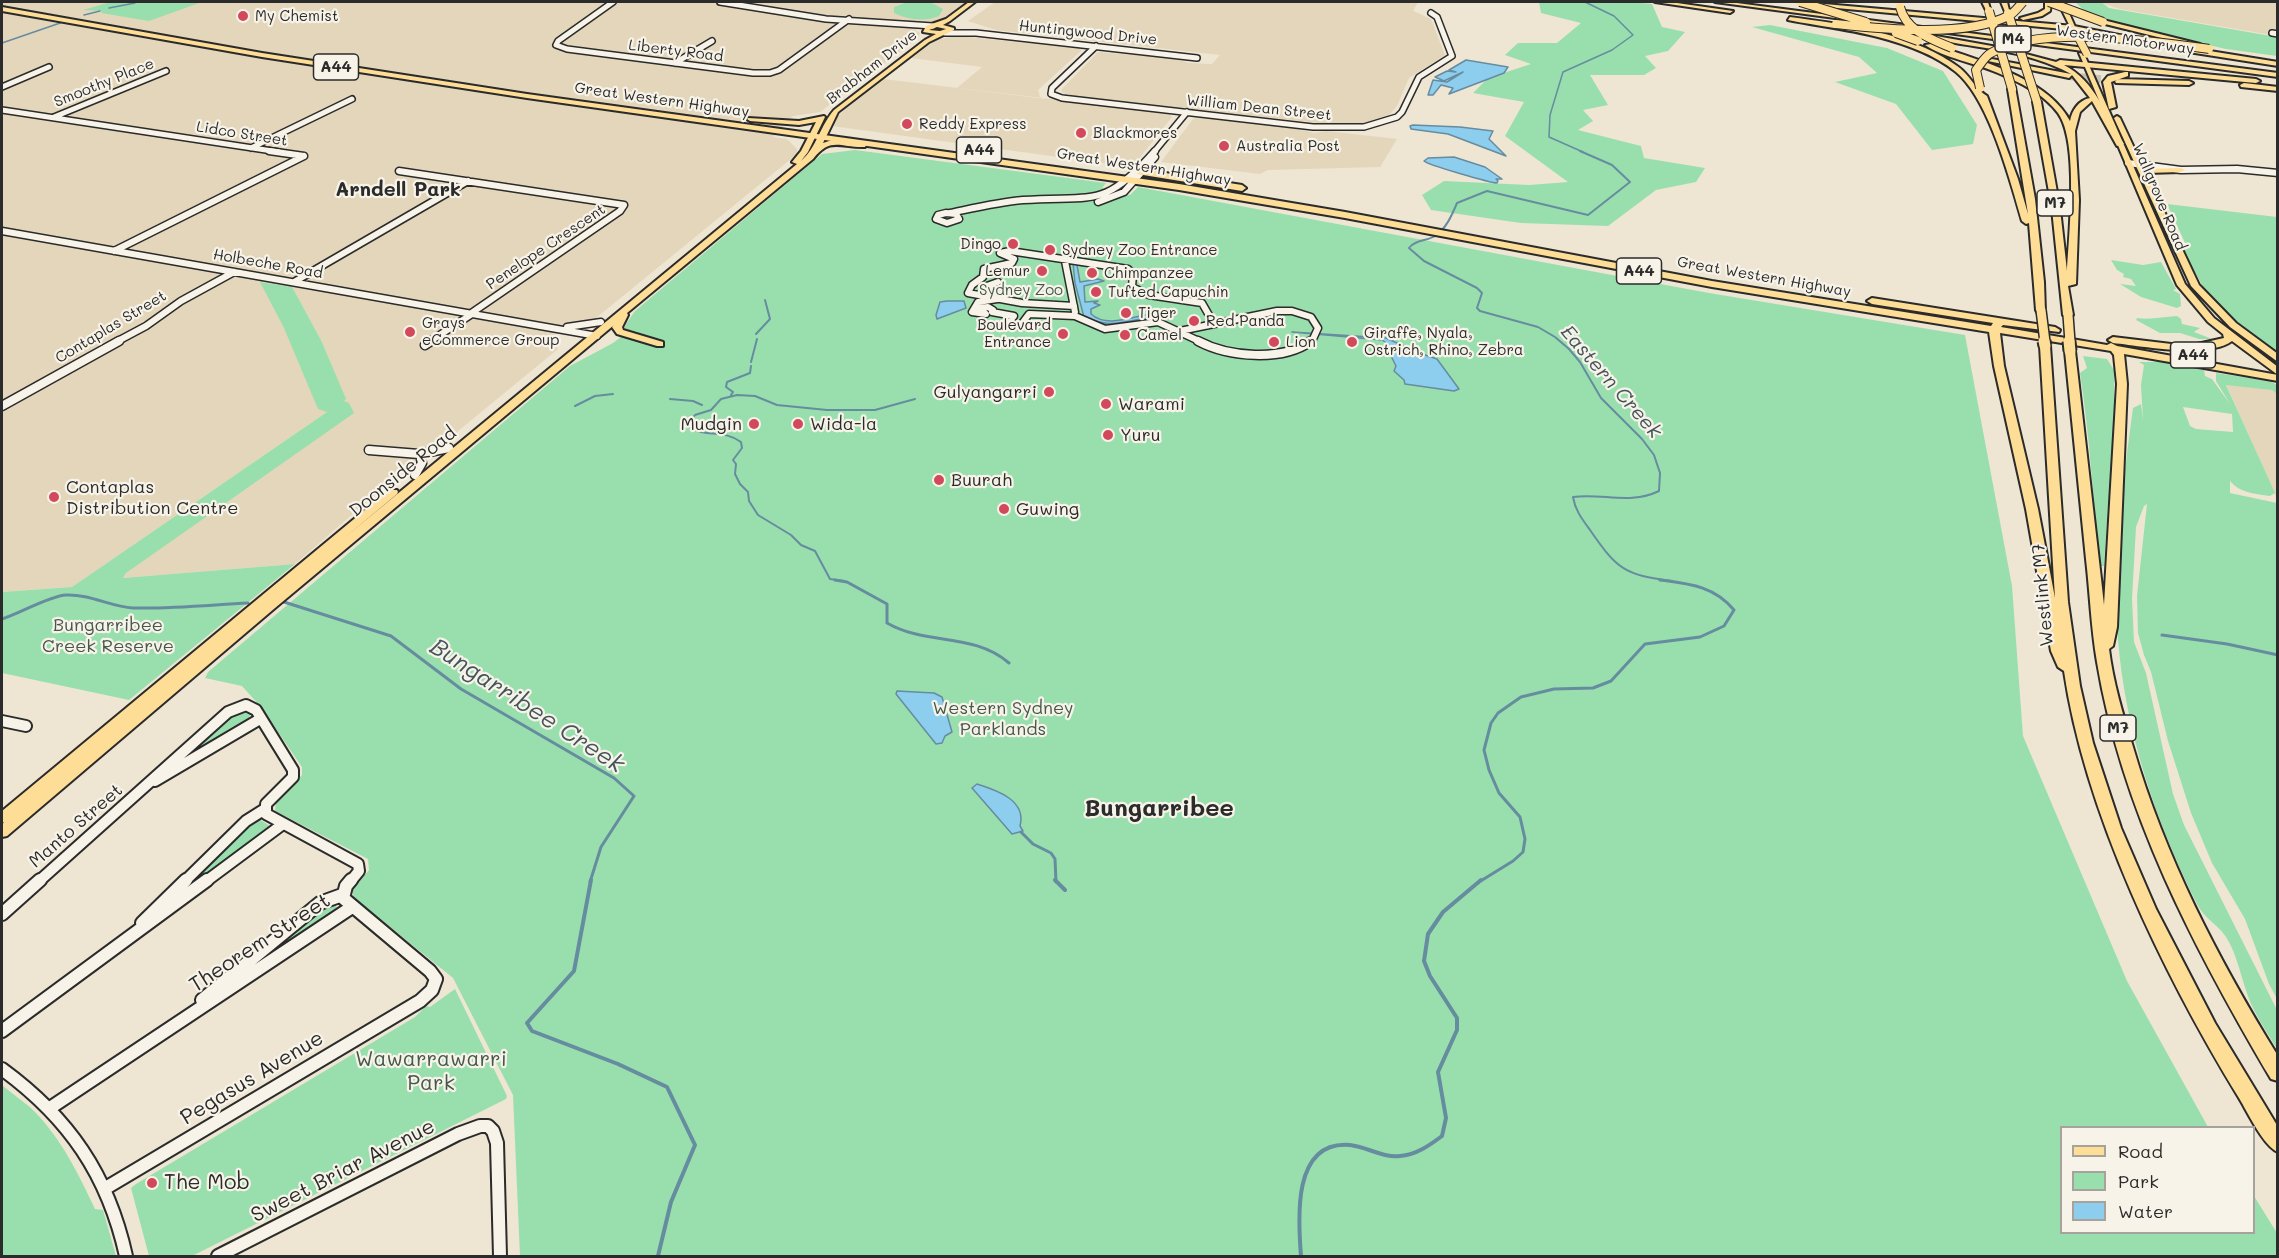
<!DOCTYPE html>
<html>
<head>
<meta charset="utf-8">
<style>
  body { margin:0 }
  #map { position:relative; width:2279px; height:1258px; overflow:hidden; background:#eee6d3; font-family:Mali,sans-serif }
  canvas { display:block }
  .frame { position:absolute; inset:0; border:3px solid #2b2b2b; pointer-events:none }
  .legend { position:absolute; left:2060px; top:1126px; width:195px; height:108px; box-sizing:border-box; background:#f7f3e8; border:2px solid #a5a39c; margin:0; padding:8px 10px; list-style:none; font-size:18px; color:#2b2b2b }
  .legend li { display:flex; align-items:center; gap:12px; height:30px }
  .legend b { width:30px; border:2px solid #a5a39c }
</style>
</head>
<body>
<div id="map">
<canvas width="2279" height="1258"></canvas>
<div class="frame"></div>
<ul class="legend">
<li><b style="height:8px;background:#fedd96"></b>Road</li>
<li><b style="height:16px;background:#99dfad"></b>Park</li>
<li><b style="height:16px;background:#8dcdee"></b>Water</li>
</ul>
</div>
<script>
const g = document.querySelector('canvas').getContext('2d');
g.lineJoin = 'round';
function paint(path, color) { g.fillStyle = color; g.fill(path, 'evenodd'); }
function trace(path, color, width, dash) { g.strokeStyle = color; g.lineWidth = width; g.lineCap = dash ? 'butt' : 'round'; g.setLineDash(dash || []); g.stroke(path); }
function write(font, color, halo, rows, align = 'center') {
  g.font = font + ' Mali,sans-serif'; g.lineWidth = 4.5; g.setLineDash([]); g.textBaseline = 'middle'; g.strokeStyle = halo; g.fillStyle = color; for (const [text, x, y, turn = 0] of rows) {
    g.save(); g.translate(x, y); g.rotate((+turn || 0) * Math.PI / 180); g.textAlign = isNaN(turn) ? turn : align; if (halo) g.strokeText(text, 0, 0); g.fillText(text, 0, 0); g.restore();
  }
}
paint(new Path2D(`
  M2 2H966L941 20 915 30 920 33 918 38 820 112 793 116 773 137 787 139 797 149V154L596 318 567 325 553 336 558 349 441 445 406 468 295 564 123 578 126 573 345 399 321 340 292 288 261 282 327 412 72 587 2 592Z
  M995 2H1418L1413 11 1431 19 1445 55 1409 78 1397 106 1390 114 1383 119 1367 124 1336 125 1076 96 1063 93 1061 90 1098 52 1173 58 1189 63 1212 64 1220 55 996 30 968 21Z
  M2098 2H2277V36L2120 9Z
  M957 36 1078 48 1082 50 1038 90 1040 97 1045 99 957 88 982 67 911 58 935 40Z
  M883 79 1168 113 1172 117 1138 160 1131 165 1124 166 832 126 834 120 855 100Z
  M1201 117 1290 127 1314 133 1326 131 1397 139 1380 167 1268 170 1260 174 1161 162 1193 119Z
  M2226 384 2277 385V499Z`), '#e3d6ba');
paint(new Path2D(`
  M111 2H202L149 21 101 13 102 11 83 10Z
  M908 2H930L943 9 939 16C925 22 908 20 894 13V7Z
  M1539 2H1632L1652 4 1662 27 1685 32 1668 51 1645 56 1656 68 1644 75H1590L1608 105 1583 110 1593 121 1578 130 1641 146 1644 158 1705 168 1696 182 1656 190 1608 226 1521 223 1431 210 1422 195 1444 181 1529 185 1568 182 1505 136 1524 102 1473 93 1488 78 1531 64 1505 55 1518 43H1557L1581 23 1541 13Z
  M2075 2H2101L2109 8 2277 37V56L2226 49 2124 26 2090 16Z
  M1770 25 1887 48 1943 71 1977 125 1973 144 1932 150 1896 104 1835 82 1877 73 1859 57 1752 27Z
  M855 150 1106 183 1102 188 1130 195 1138 187 1709 293 1965 335 2012 586 2023 736 2127 981 2208 1127 2062 1128V1232H2254V1196L2277 1233V1256H520L513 1095 453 978 353 897V889L369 870 368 859 275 811 276 802 302 775V767L260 706 242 686 205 678 208 672 570 366 613 343 622 336 626 324 635 311 822 154Z
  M2167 204 2277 217V353L2240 326 2207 294 2181 247H2187Z
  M2111 260 2143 265 2161 262 2176 289 2173 290 2180 294 2181 306 2177 308 2141 297 2120 284 2136 286 2131 279 2123 277 2124 274 2117 270Z
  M260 282 292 287 321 340 346 399 344 401 349 403 354 413 126 573 123 578 295 564 129 700 2 673V592L72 587 327 412 318 409 284 328Z
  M2177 316 2181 319 2182 324 2200 328 2194 332 2212 339H2199L2180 333H2160L2136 320 2137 318C2150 320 2163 317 2177 316Z
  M2083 356 2107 359 2114 370V504H2108L2104 566H2100C2093 502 2090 437 2080 373L2087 368Z
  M2139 362H2160L2204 370 2205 376 2212 379 2230 404 2216 381V373L2270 381 2277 385 2276 393 2272 390 2226 385 2275 493 2270 496C2256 494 2240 493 2230 481V493L2277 503V999L2269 984 2245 919 2212 863 2191 813 2168 741 2151 672 2144 655 2138 633 2137 596 2147 504 2144 506 2136 527 2132 599 2134 642 2146 673 2173 794 2184 825 2277 1010V1049C2270 1037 2261 1024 2254 1010 2243 989 2240 963 2229 942 2222 927 2204 919 2197 904 2156 823 2125 730 2118 639 2112 565 2123 482 2133 408L2141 404 2143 421 2141 385 2144 365ZM2183 407 2232 414 2233 432 2196 429 2190 426Z
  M244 710 251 714 247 721 167 769 227 716Z
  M259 819 270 826 266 833 158 909 254 820Z
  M335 903 338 911 224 985 324 904Z
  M455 989 507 1096 506 1099 192 1256H149L131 1188 136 1184 415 1017 426 1006 430 1007Z
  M2 1085C12 1094 25 1102 35 1112 62 1140 79 1175 95 1209L103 1210 116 1256H2Z`), '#99dfad');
const water = new Path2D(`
  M1466 60 1508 67 1504 73 1449 94 1453 88 1441 85 1433 95H1428L1433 80 1447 82 1463 72 1444 81 1435 77 1447 71 1456 72 1449 70Z
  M1413 125 1460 127 1493 131 1489 139 1506 156 1448 134 1411 129 1410 126Z
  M1454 157 1485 167 1502 179H1496L1498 181 1497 183C1491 183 1428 165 1424 161L1428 158Z
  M1073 263 1115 268 1113 270 1077 265 1080 282 1098 279 1104 281 1084 286 1085 302 1098 301 1094 303 1100 305 1091 309V314C1110 331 1142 311 1163 313 1167 313 1169 316 1172 317 1164 321 1158 317 1149 318 1123 321 1111 329 1084 317L1075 283Z
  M947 301H964L966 308 937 319 936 315 940 302Z
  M1292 332 1386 338 1419 353 1437 359 1459 389 1454 391 1405 384 1404 380 1394 371 1396 366 1386 346 1388 344 1382 340Z
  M897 691 934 693 942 697 952 732 945 736 942 743 936 744 896 694Z
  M977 784C996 790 1027 800 1020 826L1023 831 1012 834 972 788Z`);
paint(water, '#8dcdee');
trace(water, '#668ca0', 1.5);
trace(new Path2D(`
  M109 8 135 3
  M84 15 100 11
  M2 43 63 22
  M1583 152 1549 137 1550 115 1563 72 1612 50 1633 35 1614 16 1585 2`), '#668ca0', 1.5);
trace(new Path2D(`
  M1580 151 1612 165 1630 182 1588 215 1487 191 1457 203C1452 215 1446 229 1435 236 1427 241 1414 240 1409 248L1424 261 1477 288 1482 293 1477 308 1480 311 1538 327 1555 337 1569 349 1580 362 1601 398 1642 439 1654 455 1660 473 1659 491C1630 505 1603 493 1573 497 1575 510 1582 519 1590 530 1617 569 1624 575 1672 581
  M756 334 770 319 765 300
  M751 362 757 339
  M731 395 733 392 726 387 727 382 750 373 751 366
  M670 399 693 401 702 405
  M575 406 595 396 613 394
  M844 581 830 579 815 551 801 545 791 535 758 515 749 501 748 492 740 484 735 474 736 464 733 460 742 448 741 442C724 429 704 438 687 426L695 415 711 410 721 399 737 395 755 396 777 405 827 410H875L915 399`), '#668ca0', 2);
trace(new Path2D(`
  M835 580 847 582 887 604V623C927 646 973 632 1009 663
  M284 602 391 636 461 689 614 778 634 796 601 847 590 882
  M2 619C21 613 49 596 66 595 90 594 111 607 133 608 171 609 210 605 248 603
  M2162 635 2227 644 2278 655
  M1021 832 1033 844 1049 852
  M1051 853 1055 859 1056 882
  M1479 882 1513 861 1523 852 1525 839 1520 817 1499 793 1489 770 1484 750 1491 723 1498 713 1521 697 1554 689 1593 688 1611 681 1645 644 1700 637 1724 626 1734 610C1714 586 1690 584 1660 580`), '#668ca0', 3);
trace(new Path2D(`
  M591 880 574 971 527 1023 532 1031 618 1064 667 1087 695 1145 671 1202 658 1256
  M1055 880 1065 890
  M1301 1256C1298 1219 1292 1140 1350 1145 1367 1147 1383 1158 1400 1156 1416 1155 1430 1145 1442 1136L1446 1118 1438 1072 1457 1030V1018L1430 976 1424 961 1428 934 1443 912 1481 880`), '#668ca0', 4);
trace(new Path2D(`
  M2069 76 2119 81`), '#c7c1b1', 8, [8, 4]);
const minorFar4 = new Path2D(`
  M613 2 558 41 556 45 567 49 753 73H770L779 70 849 19
  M720 2 826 19 933 26
  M945 33H976L1197 58
  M2272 33 2278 34
  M1096 46 1052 88 1051 94 1062 98 1313 127H1364L1397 117 1402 112 1419 77 1452 56 1437 17 1431 13
  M675 63 712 41
  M2 87 49 67
  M2 110 279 152
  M54 117 166 71
  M251 148 352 99
  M1154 152 1187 112`);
const minorFar3 = new Path2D(`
  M269 151 304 156
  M2128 163 2181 170 2237 169 2278 173
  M399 171 624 205 620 211 470 314
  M1098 202 1124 192 1155 157
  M946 213 956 214 959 219 947 223 936 219 938 215Z
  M950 213C974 208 999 202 1023 200 1094 195 1103 210 1155 151
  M2 231 597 336
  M114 251 304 156
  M1065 261 1075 312
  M294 282 468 181
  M984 297 987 286 998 282
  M997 299 978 302 972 312 986 314 979 308 988 307 993 310 992 312 1014 316 1007 324 1020 326 1029 314 1075 316 1105 329 1158 322 1201 342
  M1074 306 1022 303 968 293 972 285 983 277 984 269 1012 263 1014 259 1000 253 1010 251 1128 269 1133 274 1132 287 1149 295 1202 303 1214 324
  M567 327 601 322
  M1180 331 1277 311H1292L1311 317 1318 328 1313 339 1309 342
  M116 342 146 326 181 301 234 272
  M429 342 472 314`);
const minorFar2 = new Path2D(`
  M1198 341C1228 357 1282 362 1311 341
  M425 345 431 341
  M2 406 119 341
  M369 450 419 454 449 448
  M415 475 422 463 421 459`);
const minorFar1 = new Path2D(`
  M2 721 26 726
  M155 781 260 719
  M38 882 228 712 246 705 256 710 293 770V777L266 804V814L358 864 359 871 350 882
  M184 882 246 821 265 809
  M205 882 283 824`);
const minor = new Path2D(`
  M2 914 40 880
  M142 923 186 880
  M202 1000 320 903 342 895
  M2 1031 207 880
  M2 1069C69 1118 108 1175 126 1256
  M50 1108 352 907
  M104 1189 420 1001 432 990 436 979 430 971 343 898 346 886 351 880
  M218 1256 458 1134 480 1126H488L493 1131 497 1143 500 1256`);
const major = new Path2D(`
  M969 2H975L950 21 943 25 954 28V30L929 42 838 112 823 143 832 140 862 143 866 145 865 147C840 148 831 136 813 159L627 313 628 315 622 327 623 330 663 342V346H657L617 334 612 327 614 325 275 608 7 836 2 837V825L4 822 2 823V811L389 490H397L398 492 397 494 338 543 797 164 792 162 801 151 816 122 799 125 750 121 747 119 748 118 799 121 824 116 825 117 808 152 801 161C817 147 820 126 834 110L925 40 936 34 923 32 926 26 946 19ZM937 27 946 29 940 31 929 30Z
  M2058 2H2064L2080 38 2075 37Z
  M2079 53 2084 54 2185 284 2214 318 2278 367V375L2232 341C2208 359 2142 346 2113 343L2108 340 2113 337 2188 346 2224 338 2223 334 2208 322 2177 285Z
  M2117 116 2120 118 2144 169 2181 168 2185 170 2181 172 2146 173 2199 285 2236 323 2278 354V362L2230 327 2191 286 2114 118Z`);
const highway = new Path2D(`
  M1655 2H1670L1733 11 1730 13Z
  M1715 2H1729L2278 73V77Z
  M1802 2 2074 26 2134 38 2131 40 2074 30 1804 5 1801 3Z
  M1982 2H1988L1991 12H1987Z
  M2001 2H2007L2010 14H2006Z
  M2045 2H2051L2050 11 2042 16 2023 20 2020 18 2038 13 2045 9Z
  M2 7 262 53 527 94 1179 184 1345 212 1712 281 1991 326 1993 323 1872 304 1867 301 1872 298 2055 327 2060 330 2059 332 2003 325 2001 327 2107 345 2111 343 2117 346 2278 375V381L2124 354 2127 384 2117 627 2113 646 2109 649C2113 682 2123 715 2133 747 2165 857 2218 959 2278 1056V1081L2271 1079C2195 950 2122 812 2097 662 2091 628 2090 593 2086 559 2079 489 2072 420 2065 351L2070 348 2075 351 2104 605 2117 384 2114 355 2111 351 2000 333 2004 366 2038 509 2055 598 2040 346 2045 343 2050 346 2068 602 2080 686 2093 743 2121 828 2156 909 2215 1023 2278 1127V1152C2264 1147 2247 1111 2239 1098 2164 975 2085 814 2064 671L2058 667 2051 651 2026 509 1994 366 1989 332 1712 287 1345 218 1179 190 527 98 262 57 2 11Z
  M1790 17C1842 24 1897 31 1943 57 1951 62 1960 67 1966 74 1975 84 1976 89 1987 96L2018 179 2028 214 2008 89 2015 87 2035 199 2044 282 2045 312H2037L2036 310 2029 223 2026 224 2022 221C2010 180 1989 99 1956 72 1934 54 1905 44 1878 37 1848 29 1818 26 1788 20Z
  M2103 20 2200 44 2202 45 2198 47 2101 23Z
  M1925 34 2003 48 2056 62 2060 60 2256 79 2260 81 2256 83 2064 65C2095 81 2106 115 2124 144L2117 146 2092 101 2080 112 2075 131 2079 200 2076 284 2068 286 2073 315 2068 318 2063 315 2052 209 2033 102 2037 100 2041 102 2060 209 2067 271C2069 234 2079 142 2058 113 2044 94 2019 82 1998 73 1976 63 1944 58 1925 45L1931 44C1975 59 2047 77 2070 121 2072 110 2079 100 2090 98L2072 75 2069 78 1988 61 1992 59 2071 74C2026 49 1972 48 1923 37Z
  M2185 47 2278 62V66L2182 51 2181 49Z
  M2125 72H2128V76L2111 82 2116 107 2109 109 2103 82 2108 76Z
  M2119 79 2189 81 2193 83 2189 85 2116 83 2115 81Z
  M2244 83 2278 87V91L2241 87 2240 85Z
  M1140 169 1242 185 1246 188 1242 191 1137 174V170Z`);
trace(minorFar4, '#2b2b2b', 8);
trace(minorFar3, '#2b2b2b', 9);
trace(minorFar2, '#2b2b2b', 11);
trace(minorFar1, '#2b2b2b', 14);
trace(minor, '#2b2b2b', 16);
trace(major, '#2b2b2b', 4);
trace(highway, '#2b2b2b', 4);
trace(minorFar4, '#f7f3e8', 5);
trace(minorFar3, '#f7f3e8', 6);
trace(minorFar2, '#f7f3e8', 8);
trace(minorFar1, '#f7f3e8', 10);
trace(minor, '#f7f3e8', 12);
paint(major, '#fedd96');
paint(highway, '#fedd96');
const majorBridge = new Path2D(`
  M2078 37 2087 54`);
const highwayBridgeFar2 = new Path2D(`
  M1800 2 1866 22
  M2049 2 2103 22
  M1900 7C1906 31 1931 39 1952 48
  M1989 11 2012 89
  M2008 13 2037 102
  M1836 24C1883 29 1968 38 2010 15 2015 12 2019 6 2023 2
  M1896 33 1918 41
  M1980 88 1976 70C1980 65 1985 56 1991 53 2042 24 2152 41 2209 49`);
const highwayBridgeFar1 = new Path2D(`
  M2041 310 2045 342
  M2068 315 2070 342`);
const highwayBridge = new Path2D(`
  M2044 341 2045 346
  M2069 341 2070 351`);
trace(majorBridge, '#2b2b2b', 9, []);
trace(highwayBridgeFar2, '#2b2b2b', 10, []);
trace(highwayBridgeFar1, '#2b2b2b', 12, []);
trace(highwayBridge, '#2b2b2b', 15, []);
trace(majorBridge, '#fedd96', 7);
trace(highwayBridgeFar2, '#fedd96', 8);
trace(highwayBridgeFar1, '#fedd96', 9);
trace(highwayBridge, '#fedd96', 11);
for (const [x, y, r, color] of [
  [243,16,6,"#d1495b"],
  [907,124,6,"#d1495b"],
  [1081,133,6,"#d1495b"],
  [1224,146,6,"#d1495b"],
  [1013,244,6,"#d1495b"],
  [1050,250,6,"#d1495b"],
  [1042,271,6,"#d1495b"],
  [1092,273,6,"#d1495b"],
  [1096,292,6,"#d1495b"],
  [1126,313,6,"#d1495b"],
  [1194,321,6,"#d1495b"],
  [410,332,6,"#d1495b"],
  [1063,334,6,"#d1495b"],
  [1125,335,6,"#d1495b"],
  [1274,342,6,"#d1495b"],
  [1352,342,6,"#d1495b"],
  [1049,392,6,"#d1495b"],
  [1106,404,6,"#d1495b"],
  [754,424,6,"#d1495b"],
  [798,424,6,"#d1495b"],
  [1108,435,6,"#d1495b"],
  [939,480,6,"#d1495b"],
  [54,497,6,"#d1495b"],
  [1004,509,6,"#d1495b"],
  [152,1183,6,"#d1495b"]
]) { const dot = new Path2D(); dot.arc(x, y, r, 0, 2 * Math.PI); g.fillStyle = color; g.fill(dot); trace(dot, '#f7f3e8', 2); }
write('15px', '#2b2b2b', '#f7f3e8', [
  ["My Chemist",255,16],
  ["Reddy Express",919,124],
  ["Blackmores",1093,133],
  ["Australia Post",1236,146],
  ["Dingo",1001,244,"right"],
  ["Sydney Zoo Entrance",1062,250],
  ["Lemur",1030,271,"right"],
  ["Chimpanzee",1104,273],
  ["Tufted Capuchin",1108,292],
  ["Tiger",1138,313],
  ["Red Panda",1206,321],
  ["Grays",422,323],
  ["eCommerce Group",422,340],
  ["Boulevard",1051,325,"right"],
  ["Entrance",1051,342,"right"],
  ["Giraffe, Nyala,",1364,333],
  ["Ostrich, Rhino, Zebra",1364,350],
  ["Camel",1137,335],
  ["Lion",1286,342]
], 'left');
write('15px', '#2b2b2b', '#f7f3e8', [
  ["Huntingwood Drive",1088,33,6],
  ["Western Motorway",2125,40,8],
  ["Liberty Road",676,51,7],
  ["Brabham Drive",872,67,-38],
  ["Smoothy Place",104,83,-22],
  ["Great Western Highway",662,100,8],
  ["William Dean Street",1259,108,6],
  ["Lidco Street",242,134,9],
  ["Great Western Highway",1144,167,9],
  ["Wallgrove Road",2159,197,67],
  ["Penelope Crescent",546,247,-34],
  ["Holbeche Road",268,264,10],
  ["Great Western Highway",1764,277,10],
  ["Contaplas Street",111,327,-31]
]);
write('15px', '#46584c', '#f7f3e8', [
  ["Sydney Zoo",1021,290]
]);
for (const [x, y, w] of [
  [2013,39,36],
  [336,67,45],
  [979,150,45],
  [2055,203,36],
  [1639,271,45],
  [2193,355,45],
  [2118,728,36]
]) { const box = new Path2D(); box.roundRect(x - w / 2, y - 13, w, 26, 4.5); g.fillStyle = '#f7f3e8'; g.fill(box); trace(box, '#2b2b2b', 1.5); }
write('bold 16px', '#2b2b2b', null, [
  ["M4",2013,39],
  ["A44",336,67],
  ["A44",979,150],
  ["M7",2055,203],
  ["A44",1639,271],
  ["A44",2193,355],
  ["M7",2118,728]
]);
write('18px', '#2b2b2b', '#f7f3e8', [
  ["Gulyangarri",1037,392,"right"],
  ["Warami",1118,404],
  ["Mudgin",742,424,"right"],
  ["Wida-la",810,424],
  ["Yuru",1120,435],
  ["Buurah",951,480],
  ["Contaplas",66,487],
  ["Distribution Centre",66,508],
  ["Guwing",1016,509]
], 'left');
write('18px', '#2b2b2b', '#f7f3e8', [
  ["Doonside Road",403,472,-39],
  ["Westlink M7",2043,595,-95],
  ["Manto Street",76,826,-41]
]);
write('18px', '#46584c', '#f7f3e8', [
  ["Bungarribee",108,625],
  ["Creek Reserve",108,646],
  ["Western Sydney",1003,708],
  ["Parklands",1003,729]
]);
write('bold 20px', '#2b2b2b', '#f7f3e8', [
  ["Arndell Park",398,190]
]);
write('italic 20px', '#44545c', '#f7f3e8', [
  ["Eastern Creek",1611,382,49]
]);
write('21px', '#2b2b2b', '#f7f3e8', [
  ["Theorem Street",260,943,-33],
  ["Pegasus Avenue",252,1078,-31],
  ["Sweet Briar Avenue",343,1171,-27]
]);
write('21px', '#46584c', '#f7f3e8', [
  ["Wawarrawarri",431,1060],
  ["Park",431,1084]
]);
write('21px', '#2b2b2b', '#f7f3e8', [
  ["The Mob",164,1183]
], 'left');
write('italic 24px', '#44545c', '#f7f3e8', [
  ["Bungarribee Creek",527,706,33]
]);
write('bold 24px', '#2b2b2b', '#f7f3e8', [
  ["Bungarribee",1159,809]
]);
</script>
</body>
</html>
